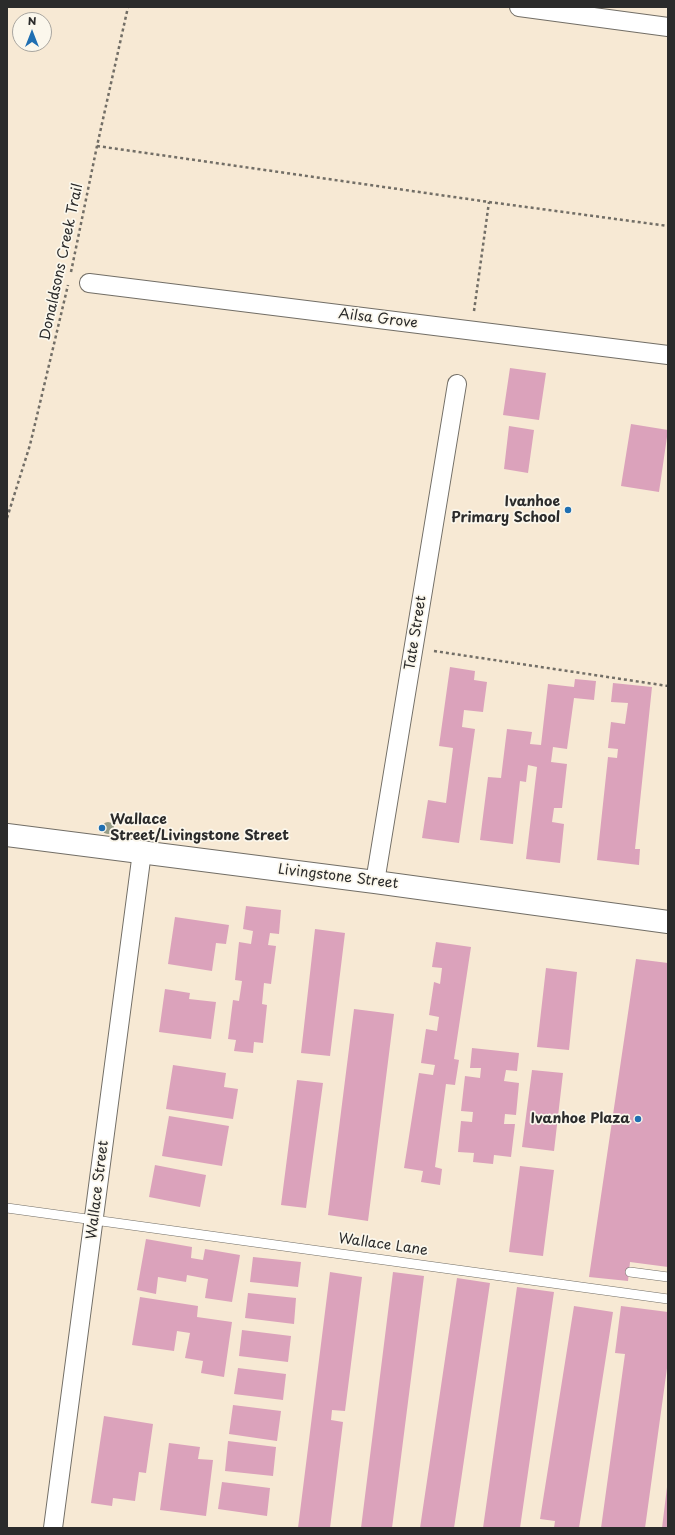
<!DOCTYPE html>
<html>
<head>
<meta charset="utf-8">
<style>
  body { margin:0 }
  #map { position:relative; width:675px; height:1535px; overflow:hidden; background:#f7e9d4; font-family:"Playpen Sans",sans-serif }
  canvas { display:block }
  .frame { position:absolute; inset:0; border:8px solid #2b2b2b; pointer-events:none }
  .north { position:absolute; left:12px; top:12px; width:40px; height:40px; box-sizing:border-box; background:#fbf7ec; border:1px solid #a8a59f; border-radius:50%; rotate:0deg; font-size:11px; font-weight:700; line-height:16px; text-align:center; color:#2b2b2b }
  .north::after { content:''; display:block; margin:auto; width:14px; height:18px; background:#1f6fb2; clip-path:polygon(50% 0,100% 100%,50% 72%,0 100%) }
</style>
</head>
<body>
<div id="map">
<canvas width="675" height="1535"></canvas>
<div class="frame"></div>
<div class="north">N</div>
</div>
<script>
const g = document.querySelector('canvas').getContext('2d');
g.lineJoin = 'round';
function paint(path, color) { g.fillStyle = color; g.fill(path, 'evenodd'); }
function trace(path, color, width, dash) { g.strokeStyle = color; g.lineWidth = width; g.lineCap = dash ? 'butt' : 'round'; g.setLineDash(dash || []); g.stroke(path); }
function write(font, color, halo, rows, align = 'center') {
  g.font = font + ' "Playpen Sans",sans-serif'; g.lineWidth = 3.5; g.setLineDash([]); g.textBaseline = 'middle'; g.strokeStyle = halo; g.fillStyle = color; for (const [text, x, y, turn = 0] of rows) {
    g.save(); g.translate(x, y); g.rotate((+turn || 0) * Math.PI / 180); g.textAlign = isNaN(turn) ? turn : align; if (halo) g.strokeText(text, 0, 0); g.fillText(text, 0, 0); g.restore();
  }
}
paint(new Path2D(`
  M510 368 546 373 539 420 503 415Z
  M631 424 668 430 659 492 621 486Z
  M509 426 534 430 528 473 504 469Z
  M450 667 475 671 474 680 487 682 483 712 464 710 462 727 475 729 459 843 422 838 428 800 446 803 453 748 439 746Z
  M575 679 596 681 594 700 574 698 567 749 553 747 551 762 567 764 562 808H554L552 822 564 824 560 863 526 859 537 767 528 765 526 782 520 781 513 844 480 840 488 777 501 778 507 729 532 732 530 744 541 745 548 684 574 687Z
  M613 683 652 687 635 849H640L639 865 597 860 608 757 617 758 618 749 608 748 611 722 625 724 628 703 611 702Z
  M246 906 281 910 279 934 270 933 268 945 276 946 271 984 264 983 262 1004 267 1005 263 1043 254 1042 253 1053 234 1051 236 1040 228 1039 233 1000 239 1001 242 981 235 980 239 942 251 944 253 931 243 929Z
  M175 917 229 925 226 944 216 943 212 971 168 964Z
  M315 929 345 933 330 1056 301 1053Z
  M436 942 471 947 454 1059 459 1060 455 1085 446 1084 435 1167 442 1169 440 1185 421 1182 423 1171 404 1168 419 1073 433 1075 435 1065 421 1063 426 1029 437 1031 439 1017 429 1015 434 982 440 984 442 968 432 967Z
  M636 959 668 963V1267L630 1262 628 1281 589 1277Z
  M546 968 577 972 569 1050 537 1047Z
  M165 989 190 993 189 999 216 1002 211 1039 159 1032Z
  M354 1009 394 1014 368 1221 328 1215Z
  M472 1048 519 1053 517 1071 506 1070 504 1081 519 1083 516 1115 505 1114 504 1124H515L511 1157 494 1155 493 1164 473 1162 474 1153 458 1152 461 1121 472 1122 473 1112 461 1111 465 1076 480 1078 481 1068H470Z
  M173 1065 226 1073 224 1087 238 1089 233 1119 166 1109Z
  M532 1070 563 1073 554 1151 522 1147Z
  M297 1080 323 1083 306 1208 281 1205Z
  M169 1116 229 1126 222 1166 162 1156Z
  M155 1165 206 1175 200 1207 149 1197Z
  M520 1166 554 1170 543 1256 509 1252Z
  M146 1239 192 1247 191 1258 203 1260 205 1249 240 1255 232 1302 205 1298 208 1279 187 1275 186 1282 158 1277 156 1294 137 1290Z
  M253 1257 301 1262 298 1287 250 1282Z
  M330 1272 362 1277 345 1411 332 1410 331 1420 343 1422 330 1528H298Z
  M393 1272 424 1276 392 1528H361Z
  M457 1278 490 1283 454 1528H420Z
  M517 1287 554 1292 520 1528H483Z
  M248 1293 296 1298 294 1324 245 1318Z
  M140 1297 198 1306 197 1317 232 1322 224 1377 201 1373 203 1361 185 1358 190 1333 177 1331 174 1351 132 1345Z
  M574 1306 613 1312 579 1528H554L555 1521 540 1519Z
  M621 1306 668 1312V1361L645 1528H601L625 1354 615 1353Z
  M242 1330 291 1336 288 1362 239 1356Z
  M238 1368 286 1374 283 1400 234 1394Z
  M233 1405 281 1411 277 1441 229 1434Z
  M104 1416 153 1424 146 1473 139 1472 135 1501 113 1498 112 1506 91 1503Z
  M228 1441 276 1447 273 1476 225 1471Z
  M169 1443 200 1447 198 1459 213 1460 206 1516 160 1510Z
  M222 1482 270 1488 267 1516 218 1509Z
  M667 1487 668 1528H662Z`), '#dba2bb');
const lane = new Path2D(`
  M7 1208 668 1299
  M630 1272 668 1277`);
const street = new Path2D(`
  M519 7 668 27
  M89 283 668 355
  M375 882 457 384
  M53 1528 142 852`);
const secondary = new Path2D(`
  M7 835 375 882 668 922`);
trace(lane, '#726e66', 10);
trace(street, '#726e66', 20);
trace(secondary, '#726e66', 24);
trace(new Path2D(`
  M97 146 489 202 668 226
  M71 272 97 146 128 7
  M474 311 489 202
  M7 518 30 445 68 285
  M434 651 668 686`), '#726e66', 2.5, [3, 3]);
trace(lane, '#fff', 9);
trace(street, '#fff', 18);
trace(secondary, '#fff', 22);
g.fillStyle = '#969c87';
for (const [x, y] of [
  [108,828]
]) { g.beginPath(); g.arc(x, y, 6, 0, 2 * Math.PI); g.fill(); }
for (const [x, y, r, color] of [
  [568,510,4,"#1f6fb2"],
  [102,828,4,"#1f6fb2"],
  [638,1119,4,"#1f6fb2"]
]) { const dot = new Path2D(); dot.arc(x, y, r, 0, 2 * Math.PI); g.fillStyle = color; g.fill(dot); trace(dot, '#fbf7ec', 1.5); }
write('14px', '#2b2b2b', '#fbf7ec', [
  ["Donaldsons Creek Trail",62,262,-78],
  ["Ailsa Grove",378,319,7],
  ["Tate Street",416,633,-81],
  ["Livingstone Street",338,877,7],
  ["Wallace Street",98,1190,-83],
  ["Wallace Lane",383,1245,8]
]);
write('bold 14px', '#2b2b2b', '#fbf7ec', [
  ["Ivanhoe",560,502],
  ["Primary School",560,518],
  ["Wallace",110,820,"left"],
  ["Street/Livingstone Street",110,836,"left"],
  ["Ivanhoe Plaza",630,1119]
], 'right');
</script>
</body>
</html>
